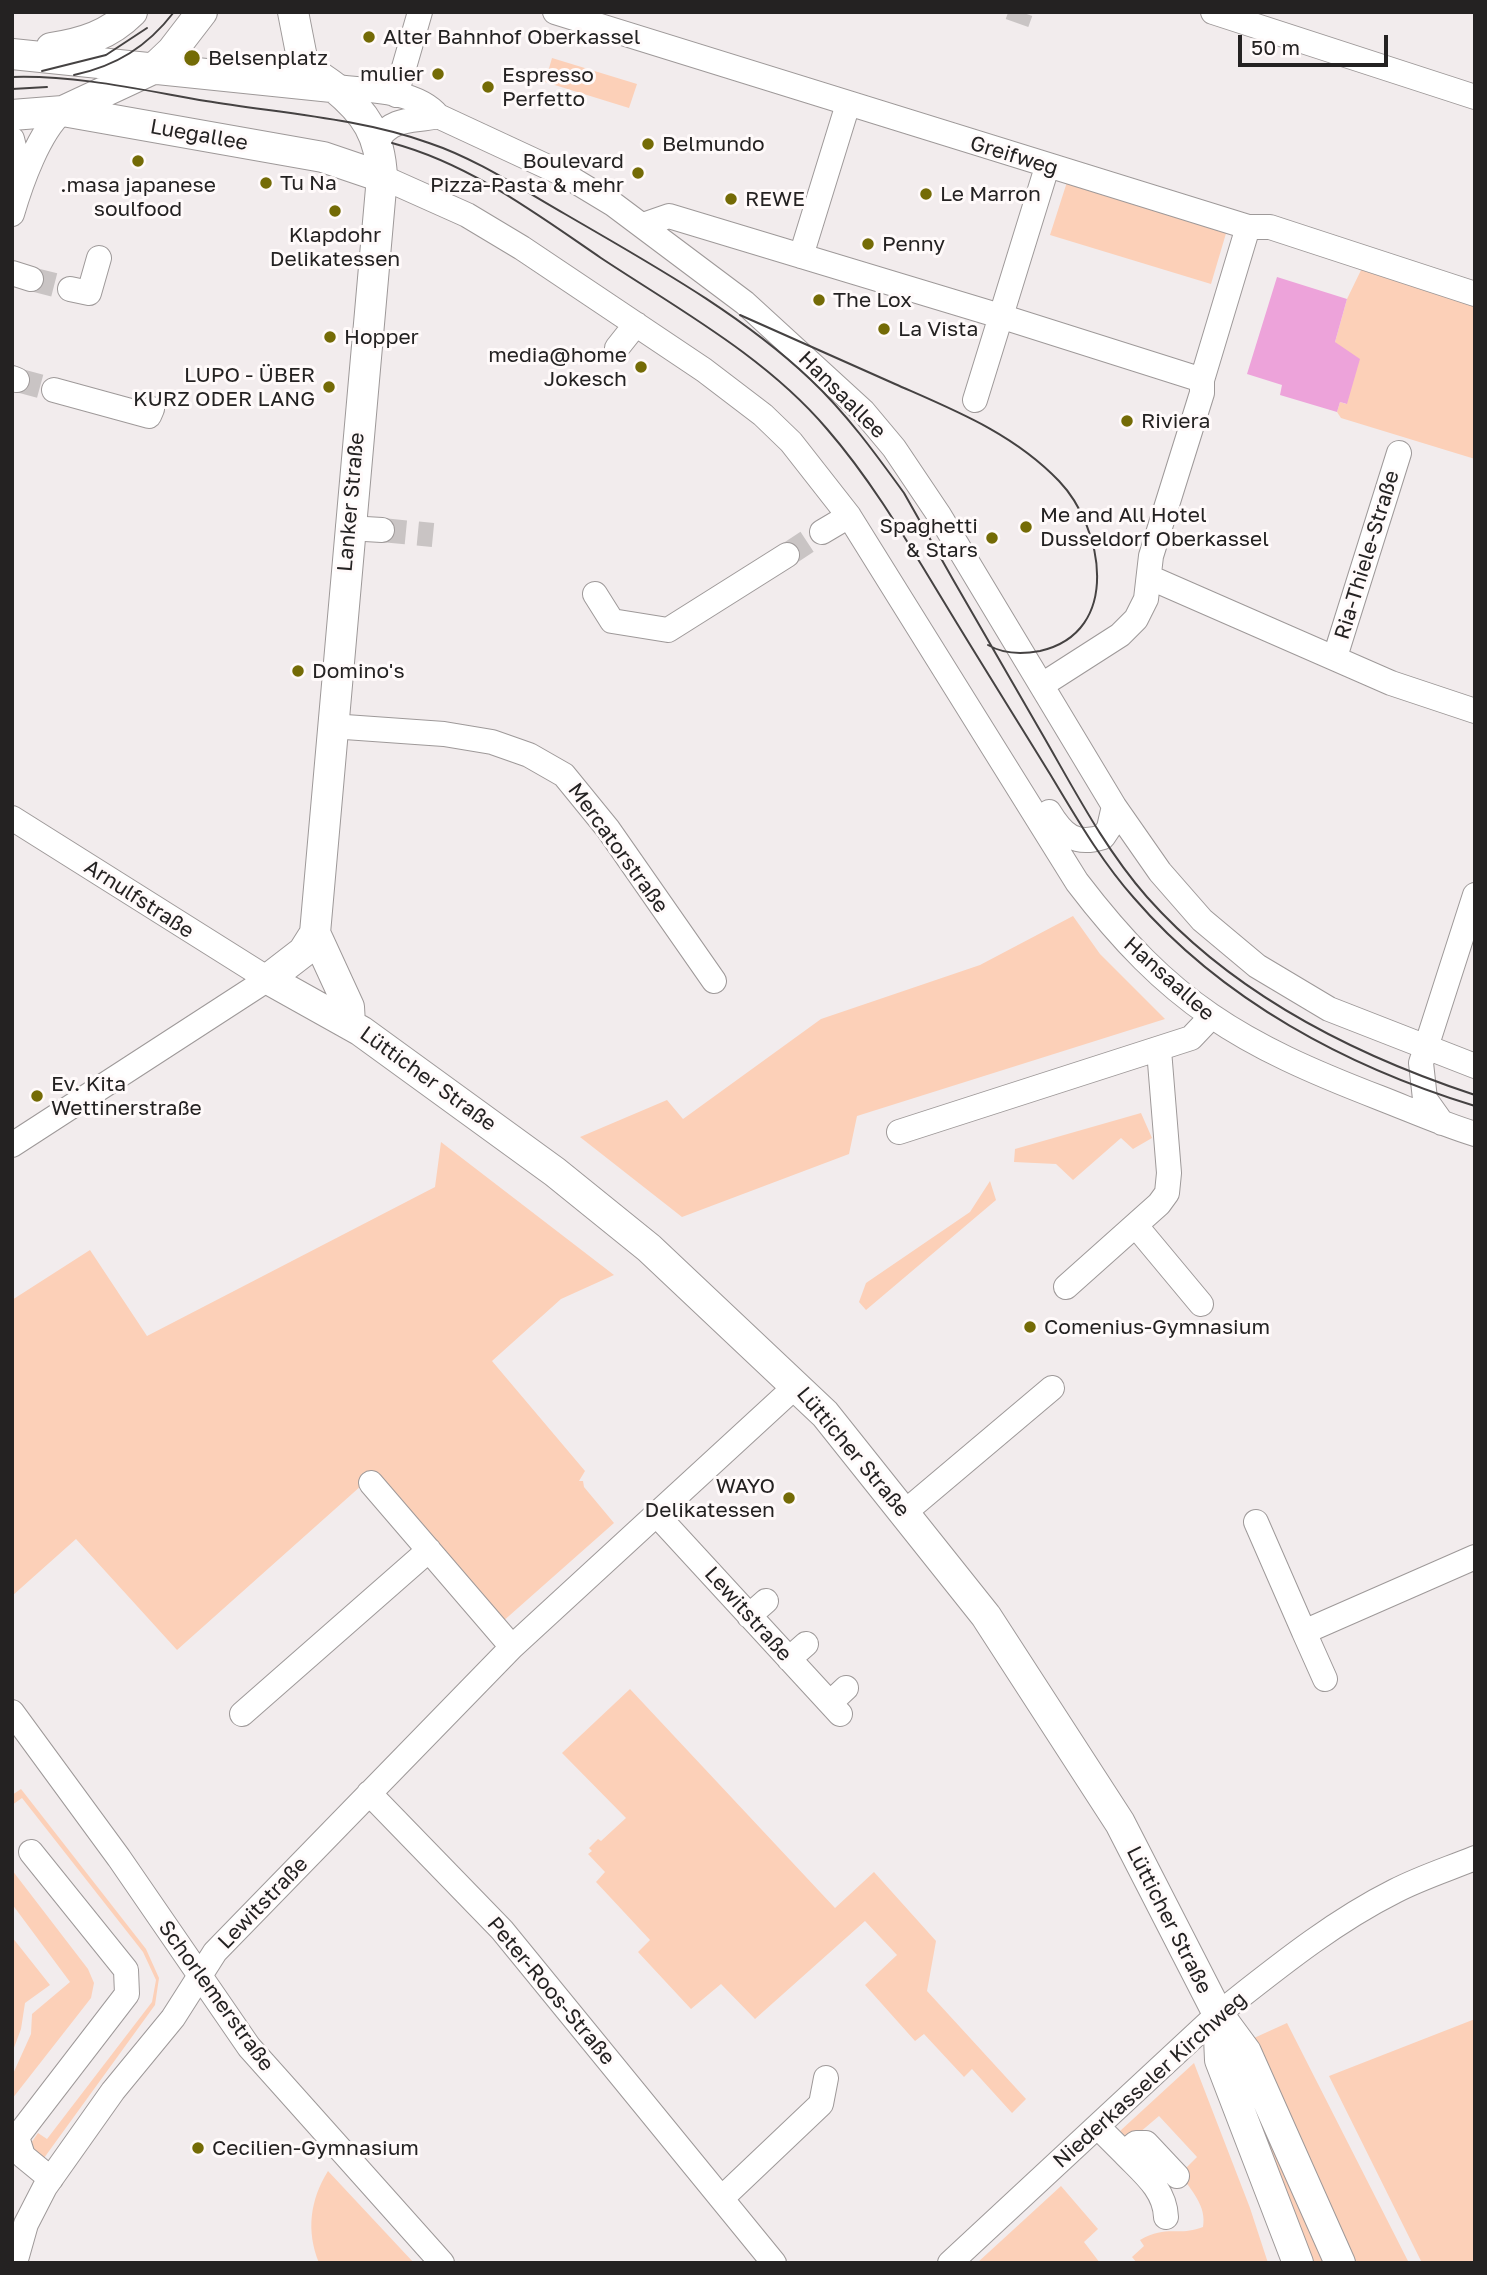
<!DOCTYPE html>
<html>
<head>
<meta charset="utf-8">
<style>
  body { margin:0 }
  #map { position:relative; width:1487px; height:2275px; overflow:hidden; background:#f2eced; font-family:"Golos Text",sans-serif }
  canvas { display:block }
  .frame { position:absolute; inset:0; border:14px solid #242222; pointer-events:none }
  .scale { position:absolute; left:1238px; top:35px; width:150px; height:32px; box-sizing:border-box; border:4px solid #242222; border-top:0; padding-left:9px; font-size:21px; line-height:24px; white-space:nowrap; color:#242222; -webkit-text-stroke:5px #fffafa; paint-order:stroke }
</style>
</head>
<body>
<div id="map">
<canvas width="1487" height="2275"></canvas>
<div class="frame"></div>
<div class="scale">50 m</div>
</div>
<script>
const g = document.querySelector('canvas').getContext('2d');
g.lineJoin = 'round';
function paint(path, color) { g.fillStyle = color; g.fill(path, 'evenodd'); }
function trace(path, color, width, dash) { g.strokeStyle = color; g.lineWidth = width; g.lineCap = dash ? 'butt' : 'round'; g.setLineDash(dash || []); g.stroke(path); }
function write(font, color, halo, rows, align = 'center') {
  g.font = font + ' "Golos Text",sans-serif'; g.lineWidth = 6; g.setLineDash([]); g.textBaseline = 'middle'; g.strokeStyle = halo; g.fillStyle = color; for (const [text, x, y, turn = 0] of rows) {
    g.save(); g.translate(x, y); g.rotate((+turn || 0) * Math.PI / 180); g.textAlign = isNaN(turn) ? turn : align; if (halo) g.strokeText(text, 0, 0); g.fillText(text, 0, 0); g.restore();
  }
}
paint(new Path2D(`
  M552 58 637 84 629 108 545 82Z
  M1067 182 1227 230 1211 284 1050 235Z
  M1363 266 1475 302V459L1341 418 1337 412 1340 402 1346 404 1335 342 1347 299Z
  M1073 916 1100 954 1165 1019 857 1116 849 1154 682 1217 580 1137 667 1100 683 1119 821 1019 980 965Z
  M1141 1113 1152 1138 1133 1149 1121 1138 1073 1180 1056 1164 1014 1162 1015 1149Z
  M441 1142 614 1275 561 1299 492 1361 585 1471 579 1481H583L584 1487 614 1523 501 1623 371 1477 177 1650 76 1539 12 1596V1300L90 1250 147 1336 435 1187Z
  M990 1181 996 1200 866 1310 859 1302 866 1283 970 1212Z
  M630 1689 835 1908 874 1872 936 1941 927 1991 1026 2099 1012 2113 972 2069 964 2077 924 2034 915 2041 865 1985 897 1955 865 1921 755 2019 721 1984 691 2009 638 1952 650 1940 596 1882 605 1872 588 1854 592 1851 589 1848 598 1839 601 1841 626 1818 562 1753Z
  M21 1789 146 1949 159 1978 155 2005 44 2158 27 2149 38 2133 47 2139 152 2002 156 1980 143 1952 22 1798 12 1805V1795Z
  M12 1870 88 1969 94 1983 91 1998 12 2099V2076L31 2034 32 2014 70 1982 12 1904Z
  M12 1937 50 1985 25 2003 21 2029 12 2053Z
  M1475 2019V2263H1422L1329 2076Z
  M1287 2023 1409 2263H1355L1254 2038Z
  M1231 2048 1327 2263H1309Z
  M1194 2063 1250 2208 1268 2263H1137L1132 2257 1144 2246 1140 2240C1168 2224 1177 2237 1203 2227 1207 2206 1191 2190 1180 2174L1197 2157 1159 2116 1139 2133 1126 2137 1120 2131Z
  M328 2171 414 2263H319C306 2231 310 2200 328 2171Z
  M1061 2186 1098 2229 1084 2242 1100 2263H977Z`), '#fcd0b8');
paint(new Path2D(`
  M1277 277 1347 299 1335 342 1360 359 1347 404 1340 402 1337 412 1280 395 1282 385 1247 374Z`), '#eda3da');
trace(new Path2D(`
  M1017 23 1021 12
  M31 279 70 289
  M17 380 54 390
  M382 530 433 535
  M787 555 822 532`), '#c9c4c4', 24, [24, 12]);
const minor = new Path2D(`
  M555 12 1248 227H1270L1475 294
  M1213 12 1475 97
  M334 87C366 90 417 90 438 116L565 175 613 204 745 303 863 411 894 448 939 515 1114 806 1160 872 1202 920 1257 966 1329 1009 1475 1066
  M396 95 420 12
  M12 139 22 179
  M378 139C394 116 414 122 438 116
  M382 177 467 215 522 248 704 370 763 415 791 442 849 516 1077 882C1170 1004 1240 1044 1380 1098 1411 1110 1442 1124 1475 1134
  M12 214C21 183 39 132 63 111
  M643 225 669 216 1000 316 1202 380
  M801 256 848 104
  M12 273 31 279
  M70 289 89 293 99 258
  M617 348 636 324
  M12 378 17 380
  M54 390 149 416 152 409
  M975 400 1047 167
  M348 528 382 530
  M822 532 849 516
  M1151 578 1391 683 1475 711
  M595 594 612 621 668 630 787 555
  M1335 657 1399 453
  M1042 685 1120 635 1136 619 1146 599 1151 556 1202 393V380L1248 227
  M331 726 444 734 492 742 529 755 564 775 608 829 714 981
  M1049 812C1063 835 1075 846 1103 837L1109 828 1114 806
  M12 818 268 979 12 1145
  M1442 1123 1425 1099 1421 1063 1475 895
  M899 1132 1191 1038 1210 1018
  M1136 1226 1201 1304
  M1066 1287 1159 1204 1167 1193 1169 1173 1159 1050
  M371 1483 512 1647
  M905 1512 1052 1388
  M656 1514 840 1714
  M1256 1522 1304 1632 1475 1557
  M749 1616 766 1601
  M1304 1632 1325 1679
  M789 1659 806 1644
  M830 1703 846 1688
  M12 1712 119 1858 249 2047 442 2263
  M242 1714 429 1550
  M369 1793 502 1930 774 2263
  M31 1852 126 1970 127 1994 17 2137 23 2156 51 2179
  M1098 2127 1124 2153 1136 2143H1146L1177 2176
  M1124 2153C1142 2172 1165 2189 1166 2217
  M722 2198 821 2104 826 2078
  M15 2263 26 2224 45 2187 113 2091 173 2018 215 1952 512 1647 797 1385
  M950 2263 1218 2014C1274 1970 1331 1923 1395 1891 1420 1878 1448 1869 1475 1858`);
const major = new Path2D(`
  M293 12 303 63C312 73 324 79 334 87 366 113 380 135 382 177L315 933 349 1007 350 1024
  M51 48C83 43 109 35 132 12
  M12 54 332 87
  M63 111 153 69 172 51 202 12
  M12 115 63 111 323 157 382 177
  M315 933 303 952 268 979 361 1031 555 1172 649 1248 825 1414 986 1616 1120 1823 1218 2014 1246 2052 1340 2263
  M1218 2014 1220 2060 1298 2263`);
trace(minor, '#9e9999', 26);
trace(major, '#9e9999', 32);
trace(minor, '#fff', 24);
trace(major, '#fff', 30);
trace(new Path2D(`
  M42 71 106 55 147 28
  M74 75C116 66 147 47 174 12
  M12 77C77 75 142 90 206 101 279 113 359 118 429 143 477 159 521 189 565 214 649 263 739 312 810 379 846 413 875 453 904 493 949 573 995 653 1041 732 1074 789 1104 848 1147 897 1233 994 1354 1055 1475 1095
  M12 89 47 87
  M392 143C470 164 535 213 601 258 678 309 766 357 827 429 873 482 908 543 944 602 979 660 1015 717 1050 774 1076 817 1101 861 1134 898 1222 1000 1347 1067 1475 1106
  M740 315C791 338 843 361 895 384 954 410 1013 433 1059 481 1103 527 1123 632 1040 651 1023 654 1003 654 988 645`), '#454242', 2);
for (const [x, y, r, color] of [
  [369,37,7,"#746b06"],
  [192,58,9,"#746b06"],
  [438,74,7,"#746b06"],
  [488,87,7,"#746b06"],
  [648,144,7,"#746b06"],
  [138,161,7,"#746b06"],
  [638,173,7,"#746b06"],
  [266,183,7,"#746b06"],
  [926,194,7,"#746b06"],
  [731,199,7,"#746b06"],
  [335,211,7,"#746b06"],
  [868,244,7,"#746b06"],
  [819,300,7,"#746b06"],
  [884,329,7,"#746b06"],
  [330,337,7,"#746b06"],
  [641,367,7,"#746b06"],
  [329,387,7,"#746b06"],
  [1127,421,7,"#746b06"],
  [1026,527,7,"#746b06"],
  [992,538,7,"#746b06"],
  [298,671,7,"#746b06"],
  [37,1096,7,"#746b06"],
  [1030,1327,7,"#746b06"],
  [789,1498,7,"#746b06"],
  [198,2148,7,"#746b06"]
]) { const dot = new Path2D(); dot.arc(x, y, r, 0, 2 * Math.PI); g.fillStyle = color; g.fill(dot); trace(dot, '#fffafa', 2.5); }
write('21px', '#242222', '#fffafa', [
  ["Alter Bahnhof Oberkassel",383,37],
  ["Belsenplatz",208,58],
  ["mulier",424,74,"right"],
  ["Espresso",502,75],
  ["Perfetto",502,99],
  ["Belmundo",662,144],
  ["Boulevard",624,161,"right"],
  ["Pizza-Pasta & mehr",624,185,"right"],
  ["Tu Na",280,183],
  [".masa japanese",138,185,"center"],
  ["soulfood",138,209,"center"],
  ["Le Marron",940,194],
  ["REWE",745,199],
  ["Klapdohr",335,235,"center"],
  ["Delikatessen",335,259,"center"],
  ["Penny",882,244],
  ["The Lox",833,300],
  ["La Vista",898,329],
  ["Hopper",344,337],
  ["media@home",627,355,"right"],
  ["Jokesch",627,379,"right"],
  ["LUPO - ÜBER",315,375,"right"],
  ["KURZ ODER LANG",315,399,"right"],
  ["Riviera",1141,421],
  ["Me and All Hotel",1040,515],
  ["Dusseldorf Oberkassel",1040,539],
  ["Spaghetti",978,526,"right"],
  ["& Stars",978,550,"right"],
  ["Domino's",312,671],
  ["Ev. Kita",51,1084],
  ["Wettinerstraße",51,1108],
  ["Comenius-Gymnasium",1044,1327],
  ["WAYO",775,1486,"right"],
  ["Delikatessen",775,1510,"right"],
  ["Cecilien-Gymnasium",212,2148]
], 'left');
write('21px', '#242222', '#fffafa', [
  ["Luegallee",199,135,10],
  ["Greifweg",1014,156,17],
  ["Hansaallee",842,395,45],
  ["Lanker Straße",351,502,-85],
  ["Ria-Thiele-Straße",1367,555,-73],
  ["Mercatorstraße",618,848,54],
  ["Arnulfstraße",139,899,33],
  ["Hansaallee",1169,979,42],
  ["Lütticher Straße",428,1079,36],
  ["Lütticher Straße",853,1452,50],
  ["Lewitstraße",748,1614,48],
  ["Lewitstraße",263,1903,-46],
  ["Lütticher Straße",1169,1920,63],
  ["Peter-Roos-Straße",551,1991,50],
  ["Schorlemerstraße",216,1996,54],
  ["Niederkasseler Kirchweg",1150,2080,-42]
]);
</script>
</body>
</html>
